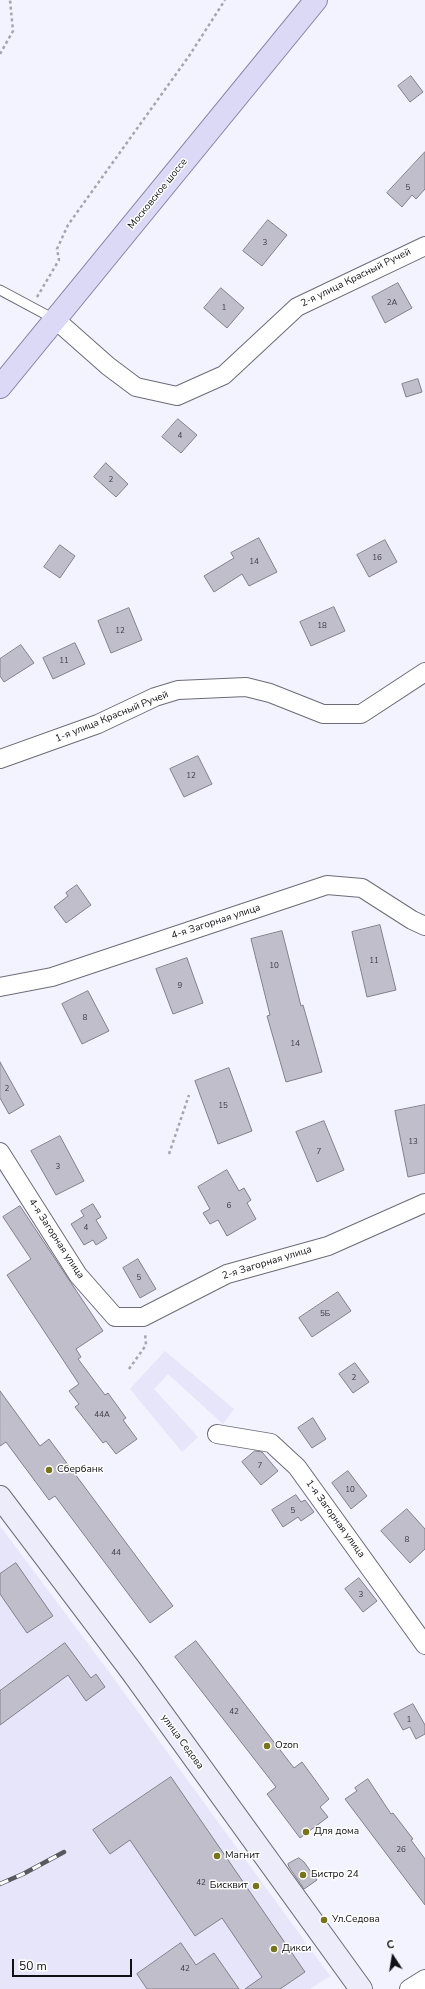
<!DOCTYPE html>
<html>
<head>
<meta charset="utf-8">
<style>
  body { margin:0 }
  #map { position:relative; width:425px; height:1989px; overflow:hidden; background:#f3f2ff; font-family:"Nunito Sans",sans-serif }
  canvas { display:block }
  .north { position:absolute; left:373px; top:1937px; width:40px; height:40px; -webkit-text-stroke:3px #fff; paint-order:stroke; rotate:348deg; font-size:11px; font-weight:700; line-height:16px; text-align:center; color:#111115 }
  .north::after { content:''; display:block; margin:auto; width:14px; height:18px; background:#111115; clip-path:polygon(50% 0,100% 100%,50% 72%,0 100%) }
  .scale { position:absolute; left:12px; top:1959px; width:120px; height:18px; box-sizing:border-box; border:2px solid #111115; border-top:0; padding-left:5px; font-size:12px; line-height:14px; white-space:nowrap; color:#111115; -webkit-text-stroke:3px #fff; paint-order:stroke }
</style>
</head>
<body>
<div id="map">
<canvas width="425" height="1989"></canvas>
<div class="north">С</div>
<div class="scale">50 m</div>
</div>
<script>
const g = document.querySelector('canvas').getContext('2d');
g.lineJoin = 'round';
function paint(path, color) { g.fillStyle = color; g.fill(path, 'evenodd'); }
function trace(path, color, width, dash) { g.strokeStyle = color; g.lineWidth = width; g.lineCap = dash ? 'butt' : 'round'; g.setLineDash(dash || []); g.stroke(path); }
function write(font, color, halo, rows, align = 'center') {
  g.font = font + ' "Nunito Sans",sans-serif'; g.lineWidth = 3; g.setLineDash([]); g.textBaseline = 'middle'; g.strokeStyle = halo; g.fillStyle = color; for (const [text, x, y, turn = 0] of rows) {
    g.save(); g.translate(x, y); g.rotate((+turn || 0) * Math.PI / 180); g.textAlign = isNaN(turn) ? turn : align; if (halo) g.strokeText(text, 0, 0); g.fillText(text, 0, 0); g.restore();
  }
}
paint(new Path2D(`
  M165 1351 234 1409 223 1424 168 1374 154 1389 198 1437 182 1452 130 1389Z
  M0 1526 109 1672 330 1976 310 1989H0Z`), '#e6e5f9');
const building = new Path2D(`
  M411 76 423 92 410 102 398 86Z
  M425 152V189L416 199 412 195 402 207 387 193Z
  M268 220 287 235 262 266 243 251Z
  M398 283 412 308 385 323 372 297Z
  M221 288 244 308 227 328 204 308Z
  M418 379 422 392 406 397 402 384Z
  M178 419 197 435 181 453 162 437Z
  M106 463 128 484 116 497 94 477Z
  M259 538 277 572 249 586 242 574 214 592 204 576 234 558 231 553Z
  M385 540 397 562 369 577 357 555Z
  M60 545 75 556 60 578 44 567Z
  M334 607 345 631 311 646 300 622Z
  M129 608 142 640 111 653 98 621Z
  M75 643 85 664 53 679 43 658Z
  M21 645 34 663 4 682 0 676V659Z
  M198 756 212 784 184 797 170 769Z
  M77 885 91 905 66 923 54 907 68 896 66 893Z
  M380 925 396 990 367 997 352 932Z
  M282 931 301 1006 303 1005 322 1072 286 1082 267 1016 270 1015 251 939Z
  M187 958 203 1003 173 1014 156 969Z
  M88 991 109 1031 82 1044 62 1004Z
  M0 1062 24 1105 9 1114 0 1098Z
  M229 1068 252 1131 218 1144 195 1081Z
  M425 1105V1173L408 1177 395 1111Z
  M324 1121 344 1170 317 1182 296 1132Z
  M60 1136 84 1181 56 1195 31 1151Z
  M227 1170 239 1191 244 1188 251 1200 247 1203 256 1219 227 1236 218 1220 210 1224 203 1213 210 1209 198 1187Z
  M93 1204 101 1217 96 1220 107 1238 96 1245 93 1240 84 1245 71 1224 84 1216 81 1211Z
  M20 1206 103 1331 76 1349 81 1357 78 1359 105 1395 108 1393 126 1418 123 1420 137 1439 116 1454 106 1441 103 1443 75 1407 79 1404 69 1391 79 1384 7 1275 31 1259 3 1217Z
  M138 1259 156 1289 140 1298 123 1268Z
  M338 1292 351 1311 312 1337 299 1318Z
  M355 1363 369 1382 353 1393 339 1374Z
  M0 1391 40 1446 49 1439 173 1606 150 1623 55 1496 49 1500 6 1442 0 1446Z
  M313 1418 326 1439 312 1448 298 1428Z
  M255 1451 262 1452 278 1471 261 1485 242 1462Z
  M348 1471 367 1496 351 1509 332 1483Z
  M296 1495 301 1502 305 1500 314 1512 301 1521 298 1517 283 1527 272 1510Z
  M407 1509 425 1529V1549L410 1563 381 1531Z
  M16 1563 53 1616 27 1633 0 1594V1574Z
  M359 1578 377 1601 363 1612 345 1589Z
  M196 1641 294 1768 302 1762 329 1799 320 1807 328 1817 300 1838 267 1794 276 1787 175 1657Z
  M65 1643 91 1678 96 1674 105 1687 86 1701 68 1675 0 1725V1691Z
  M413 1704 425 1725V1734L416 1739 410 1727 403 1730 394 1714Z
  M171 1777 305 1972 280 1989H245L262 1977 222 1918 195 1936 130 1840 110 1854 93 1830Z
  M368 1779 391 1814 393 1813 413 1839 411 1840 425 1859V1905L345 1799 357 1791 355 1788Z
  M299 1858 304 1862 317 1880 304 1889 289 1867 288 1864Z
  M181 1943 196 1965 214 1953 239 1989H147L137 1974Z`);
paint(building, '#bfbeca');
trace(building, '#81808b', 1);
const lane = new Path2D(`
  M0 290 56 320`);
const street = new Path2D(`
  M56 320 108 366 136 387 177 396 224 375 297 307 425 246
  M0 759 98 724 155 697 178 690 246 687 270 693 323 714H361L425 672
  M0 987 52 977 327 885 362 888 412 920 425 926
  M0 1152 78 1275 115 1317H143L227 1274 328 1246 425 1203
  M217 1434 271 1443 297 1467 425 1645
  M409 1989 425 1979`);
const secondary = new Path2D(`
  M0 1497 132 1672 361 1989`);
const primary = new Path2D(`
  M0 387 316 0`);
trace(lane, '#6c6c76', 11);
trace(street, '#6c6c76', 20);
trace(secondary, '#6c6c76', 24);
trace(primary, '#8582a3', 24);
trace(new Path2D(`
  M0 54 13 31 10 0
  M37 297 59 260 57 249 68 225 189 56 225 0
  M169 1154 189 1095
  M129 1369 146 1345 145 1333`), '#a5a5af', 2.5, [3, 3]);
trace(lane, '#fff', 9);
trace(street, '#fff', 18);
trace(secondary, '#edecfa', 22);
trace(primary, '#dbd9f5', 22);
const rail = new Path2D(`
  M0 1884 23 1874 64 1852`);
trace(rail, '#58585f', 4.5);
trace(rail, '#fff', 3, [9]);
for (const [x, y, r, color] of [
  [49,1470,4,"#77751b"],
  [267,1746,4,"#77751b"],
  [306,1832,4,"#77751b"],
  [217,1856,4,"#77751b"],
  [303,1875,4,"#77751b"],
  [256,1886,4,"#77751b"],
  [324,1920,4,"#77751b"],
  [274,1949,4,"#77751b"]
]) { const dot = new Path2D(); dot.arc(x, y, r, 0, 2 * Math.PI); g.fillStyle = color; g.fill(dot); trace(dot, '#fff', 1.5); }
write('8px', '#3c3c42', null, [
  ["5",408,188],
  ["3",265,243],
  ["2А",392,303],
  ["1",224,308],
  ["4",180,436],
  ["2",111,480],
  ["16",377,558],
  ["14",254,562],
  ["18",322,626],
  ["12",120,631],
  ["11",64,661],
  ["12",191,776],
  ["11",374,961],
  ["10",274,966],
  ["9",180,986],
  ["8",85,1018],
  ["14",295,1044],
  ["2",7,1089],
  ["15",223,1106],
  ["13",413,1142],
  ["7",319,1152],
  ["3",58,1167],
  ["6",229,1206],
  ["4",86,1228],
  ["5",139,1278],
  ["5Б",325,1314],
  ["2",354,1378],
  ["44А",102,1415],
  ["7",260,1466],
  ["10",350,1490],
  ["5",293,1511],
  ["8",407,1540],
  ["44",116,1553],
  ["3",361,1595],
  ["42",234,1712],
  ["1",409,1720],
  ["26",401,1850],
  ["42",201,1883],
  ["42",185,1969]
]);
write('10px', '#111115', '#fff', [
  ["Московское шоссе",158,194,-51],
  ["2-я улица Красный Ручей",356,278,-26],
  ["1-я улица Красный Ручей",112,717,-22],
  ["4-я Загорная улица",216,922,-18],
  ["4-я Загорная улица",56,1239,57],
  ["2-я Загорная улица",267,1263,-17],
  ["1-я Загорная улица",335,1519,54],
  ["улица Седова",182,1742,54]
]);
write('10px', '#111115', '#fff', [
  ["Сбербанк",57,1470],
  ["Ozon",275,1746],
  ["Для дома",314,1832],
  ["Магнит",225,1856],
  ["Бистро 24",311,1875],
  ["Бисквит",248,1886,"right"],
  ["Ул.Седова",332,1920],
  ["Дикси",282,1949]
], 'left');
</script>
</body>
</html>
